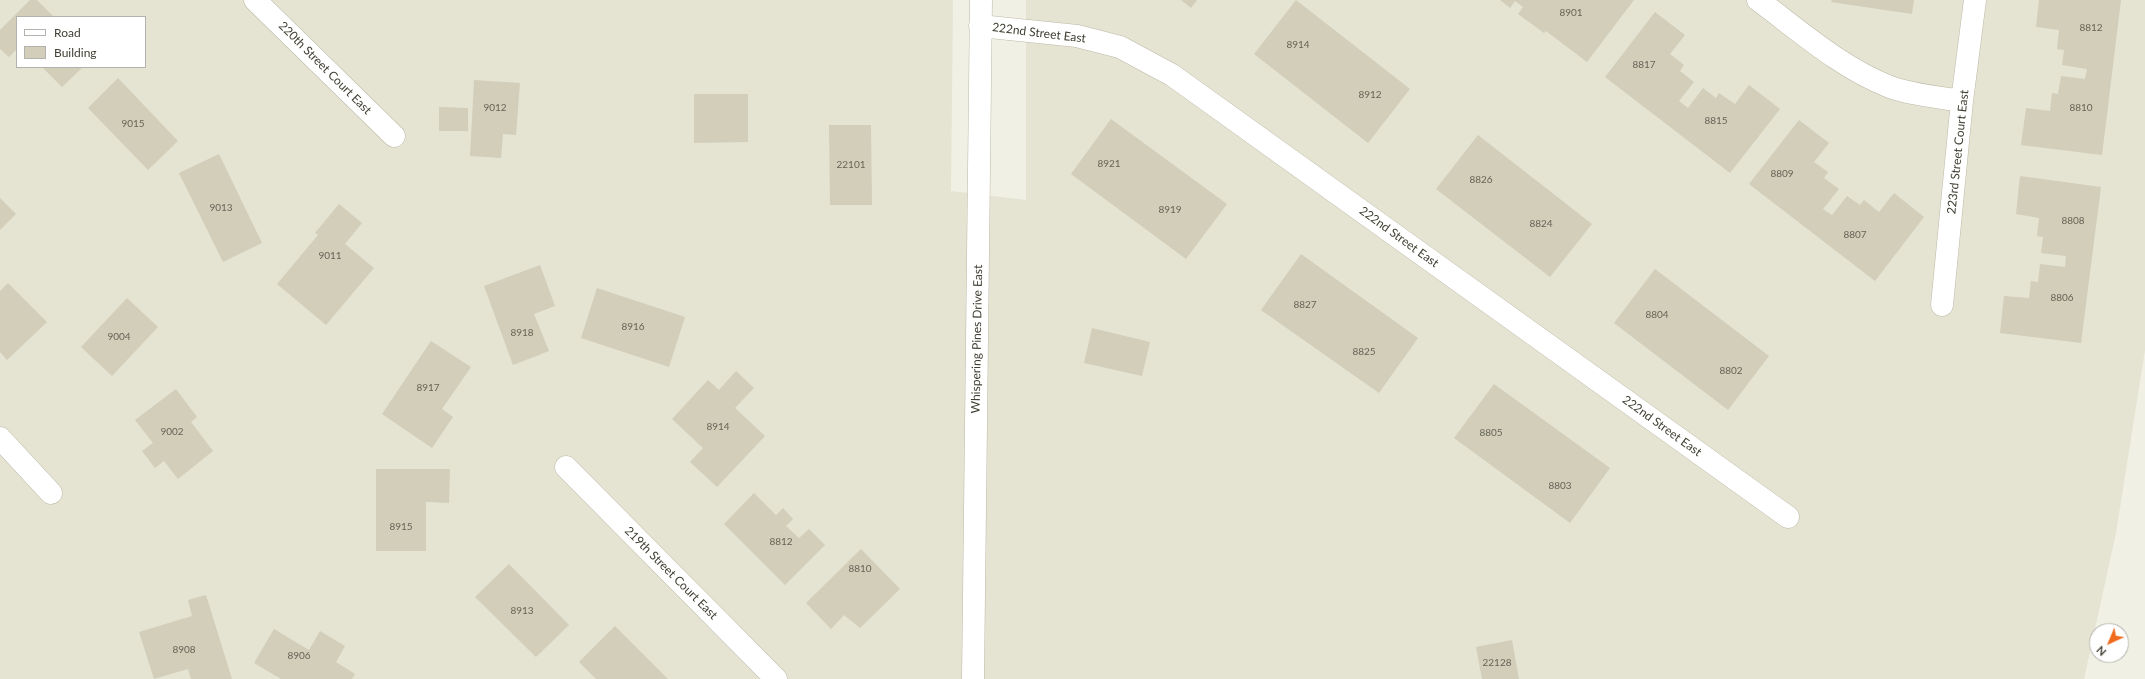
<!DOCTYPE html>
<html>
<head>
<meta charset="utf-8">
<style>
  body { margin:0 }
  #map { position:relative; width:2145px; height:679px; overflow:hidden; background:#f1f0e4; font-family:Lato,sans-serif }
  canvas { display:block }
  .legend { position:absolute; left:16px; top:16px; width:130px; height:52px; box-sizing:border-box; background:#fff; border:1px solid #b3b3ae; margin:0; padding:5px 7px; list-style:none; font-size:12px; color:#424034 }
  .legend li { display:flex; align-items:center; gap:8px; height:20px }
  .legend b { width:20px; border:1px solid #b3b3ae }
  .north { position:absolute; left:2089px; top:623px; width:40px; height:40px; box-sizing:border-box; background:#fff; border:1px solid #b3b3ae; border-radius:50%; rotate:224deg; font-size:11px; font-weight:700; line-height:16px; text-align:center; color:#424034 }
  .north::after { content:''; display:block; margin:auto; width:14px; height:18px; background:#ef6a1d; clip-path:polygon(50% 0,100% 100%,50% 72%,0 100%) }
</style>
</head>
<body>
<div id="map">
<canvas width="2145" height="679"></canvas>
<ul class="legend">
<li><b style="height:5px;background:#fff"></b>Road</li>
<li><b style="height:11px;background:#d2ceba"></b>Building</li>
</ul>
<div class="north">N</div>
</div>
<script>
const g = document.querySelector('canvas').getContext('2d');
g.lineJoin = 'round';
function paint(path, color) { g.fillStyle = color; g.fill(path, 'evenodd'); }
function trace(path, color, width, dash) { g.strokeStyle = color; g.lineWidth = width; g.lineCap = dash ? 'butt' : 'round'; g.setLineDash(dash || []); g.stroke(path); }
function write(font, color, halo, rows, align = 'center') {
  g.font = font + ' Lato,sans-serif'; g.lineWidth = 3.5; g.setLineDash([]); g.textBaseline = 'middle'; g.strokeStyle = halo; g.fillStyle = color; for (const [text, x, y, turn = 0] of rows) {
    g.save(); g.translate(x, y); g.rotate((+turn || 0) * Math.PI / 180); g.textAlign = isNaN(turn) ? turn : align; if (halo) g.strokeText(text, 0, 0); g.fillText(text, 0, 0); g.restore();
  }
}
paint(new Path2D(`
  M0 0H953L951 191 1026 200V0H2145V350L2116 533 2084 679H0ZM17 17H145V67H17Z`), '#e5e3d2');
paint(new Path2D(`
  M30 0H37L54 17H17V49L9 57 0 49V30Z
  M1181 0H1197L1191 8Z
  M1296 0 1410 89 1368 143 1254 54Z
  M1500 0H1634L1587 62 1546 31 1544 33 1518 14 1523 7 1515 1 1510 8Z
  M1832 0H1914L1912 14 1831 2Z
  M2039 0H2121L2102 155 2021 145 2026 108 2050 111 2052 93 2058 94 2061 76 2085 79 2087 69 2062 65 2064 50 2057 49 2059 30 2036 27Z
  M1655 12 1685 35 1670 54 1684 65 1680 71 1694 82 1679 101 1688 108 1703 88 1716 98 1719 93 1735 104 1749 85 1780 109 1730 173 1605 77Z
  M42 67H83L62 87Z
  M118 78 178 141 148 170 88 108Z
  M474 80 520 83 516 135 503 134 501 158 470 156Z
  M694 94H748V142L694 143Z
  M439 107 468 108V131H439Z
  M1111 119 1227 204 1186 259 1071 174Z
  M1799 120 1829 143 1814 162 1828 172 1824 178 1839 189 1823 209 1832 215 1847 196 1860 205 1864 200 1879 212 1894 193 1924 217 1875 281 1749 184Z
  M829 125H871L872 205H830Z
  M1478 135 1592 224 1550 277 1436 189Z
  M219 154 262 243 223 262 179 173Z
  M2020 176 2101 187 2081 343 2000 333 2004 296 2029 298 2031 281 2038 282 2040 264 2065 267 2066 256 2041 253 2043 237 2037 236 2039 218 2016 214Z
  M0 198 16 214 0 230Z
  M339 204 362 223 345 244 374 268 326 325 277 284 318 235 315 233Z
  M1301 254 1418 338 1379 393 1261 310Z
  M540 265 555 306 534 314 549 351 513 365 484 286Z
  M1655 269 1769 356 1728 410 1614 323Z
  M8 283 47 322 7 360 0 352V291Z
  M597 288 685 317 669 367 581 338Z
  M127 298 158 327 112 376 81 347Z
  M1092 328 1150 342 1142 376 1084 363Z
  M431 341 471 367 442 409 453 417 432 448 382 414Z
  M736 371 754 388 735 408 765 436 717 487 690 462 703 448 672 419 708 380 719 390Z
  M1494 384 1610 468 1570 523 1454 438Z
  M176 389 197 417 191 422 213 451 178 479 164 461 155 468 142 451 153 443 135 420Z
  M376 469H450L449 503 426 502V551H376Z
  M754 493 776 515 783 508 793 519 786 526 799 538 809 529 825 545 785 585 724 524Z
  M861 549 900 589 860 628 844 615 831 629 806 603Z
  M509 564 569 625 536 657 475 597Z
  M206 595 232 679H191L188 669 154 679 139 632 192 616 188 600Z
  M615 626 668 679H596L579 662Z
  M274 629 309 650 320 631 345 646 336 662 355 674 352 679H281L254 663Z
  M1512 640 1519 679H1482L1476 647Z`), '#d2ceba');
const street = new Path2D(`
  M255 0 394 136
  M1758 0C1800 31 1841 68 1890 87 1911 95 1940 97 1962 101
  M980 26 1077 36 1120 47 1172 75 1788 517
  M1942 305 1962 101 1975 0
  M0 438 51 493
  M566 467 776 679
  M973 679 981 0`);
trace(street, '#bcb9a7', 23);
trace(street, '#fff', 22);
write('10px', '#666456', null, [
  ["8901",1571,13],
  ["8812",2091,28],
  ["8914",1298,45],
  ["8817",1644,65],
  ["8912",1370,95],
  ["9012",495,108],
  ["8810",2081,108],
  ["8815",1716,121],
  ["9015",133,124],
  ["8921",1109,164],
  ["22101",851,165],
  ["8809",1782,174],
  ["8826",1481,180],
  ["9013",221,208],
  ["8919",1170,210],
  ["8808",2073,221],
  ["8824",1541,224],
  ["8807",1855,235],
  ["9011",330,256],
  ["8806",2062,298],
  ["8827",1305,305],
  ["8804",1657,315],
  ["8916",633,327],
  ["8918",522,333],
  ["9004",119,337],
  ["8825",1364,352],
  ["8802",1731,371],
  ["8917",428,388],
  ["8914",718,427],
  ["9002",172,432],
  ["8805",1491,433],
  ["8803",1560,486],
  ["8915",401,527],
  ["8812",781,542],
  ["8810",860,569],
  ["8913",522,611],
  ["8908",184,650],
  ["8906",299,656],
  ["22128",1497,663]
]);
write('12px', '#424034', '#fff', [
  ["222nd Street East",1039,33,7],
  ["220th Street Court East",325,68,45],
  ["223rd Street Court East",1958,152,-84],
  ["222nd Street East",1399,237,36],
  ["Whispering Pines Drive East",977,339,-89],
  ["222nd Street East",1662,426,36],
  ["219th Street Court East",671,573,45]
]);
</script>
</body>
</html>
